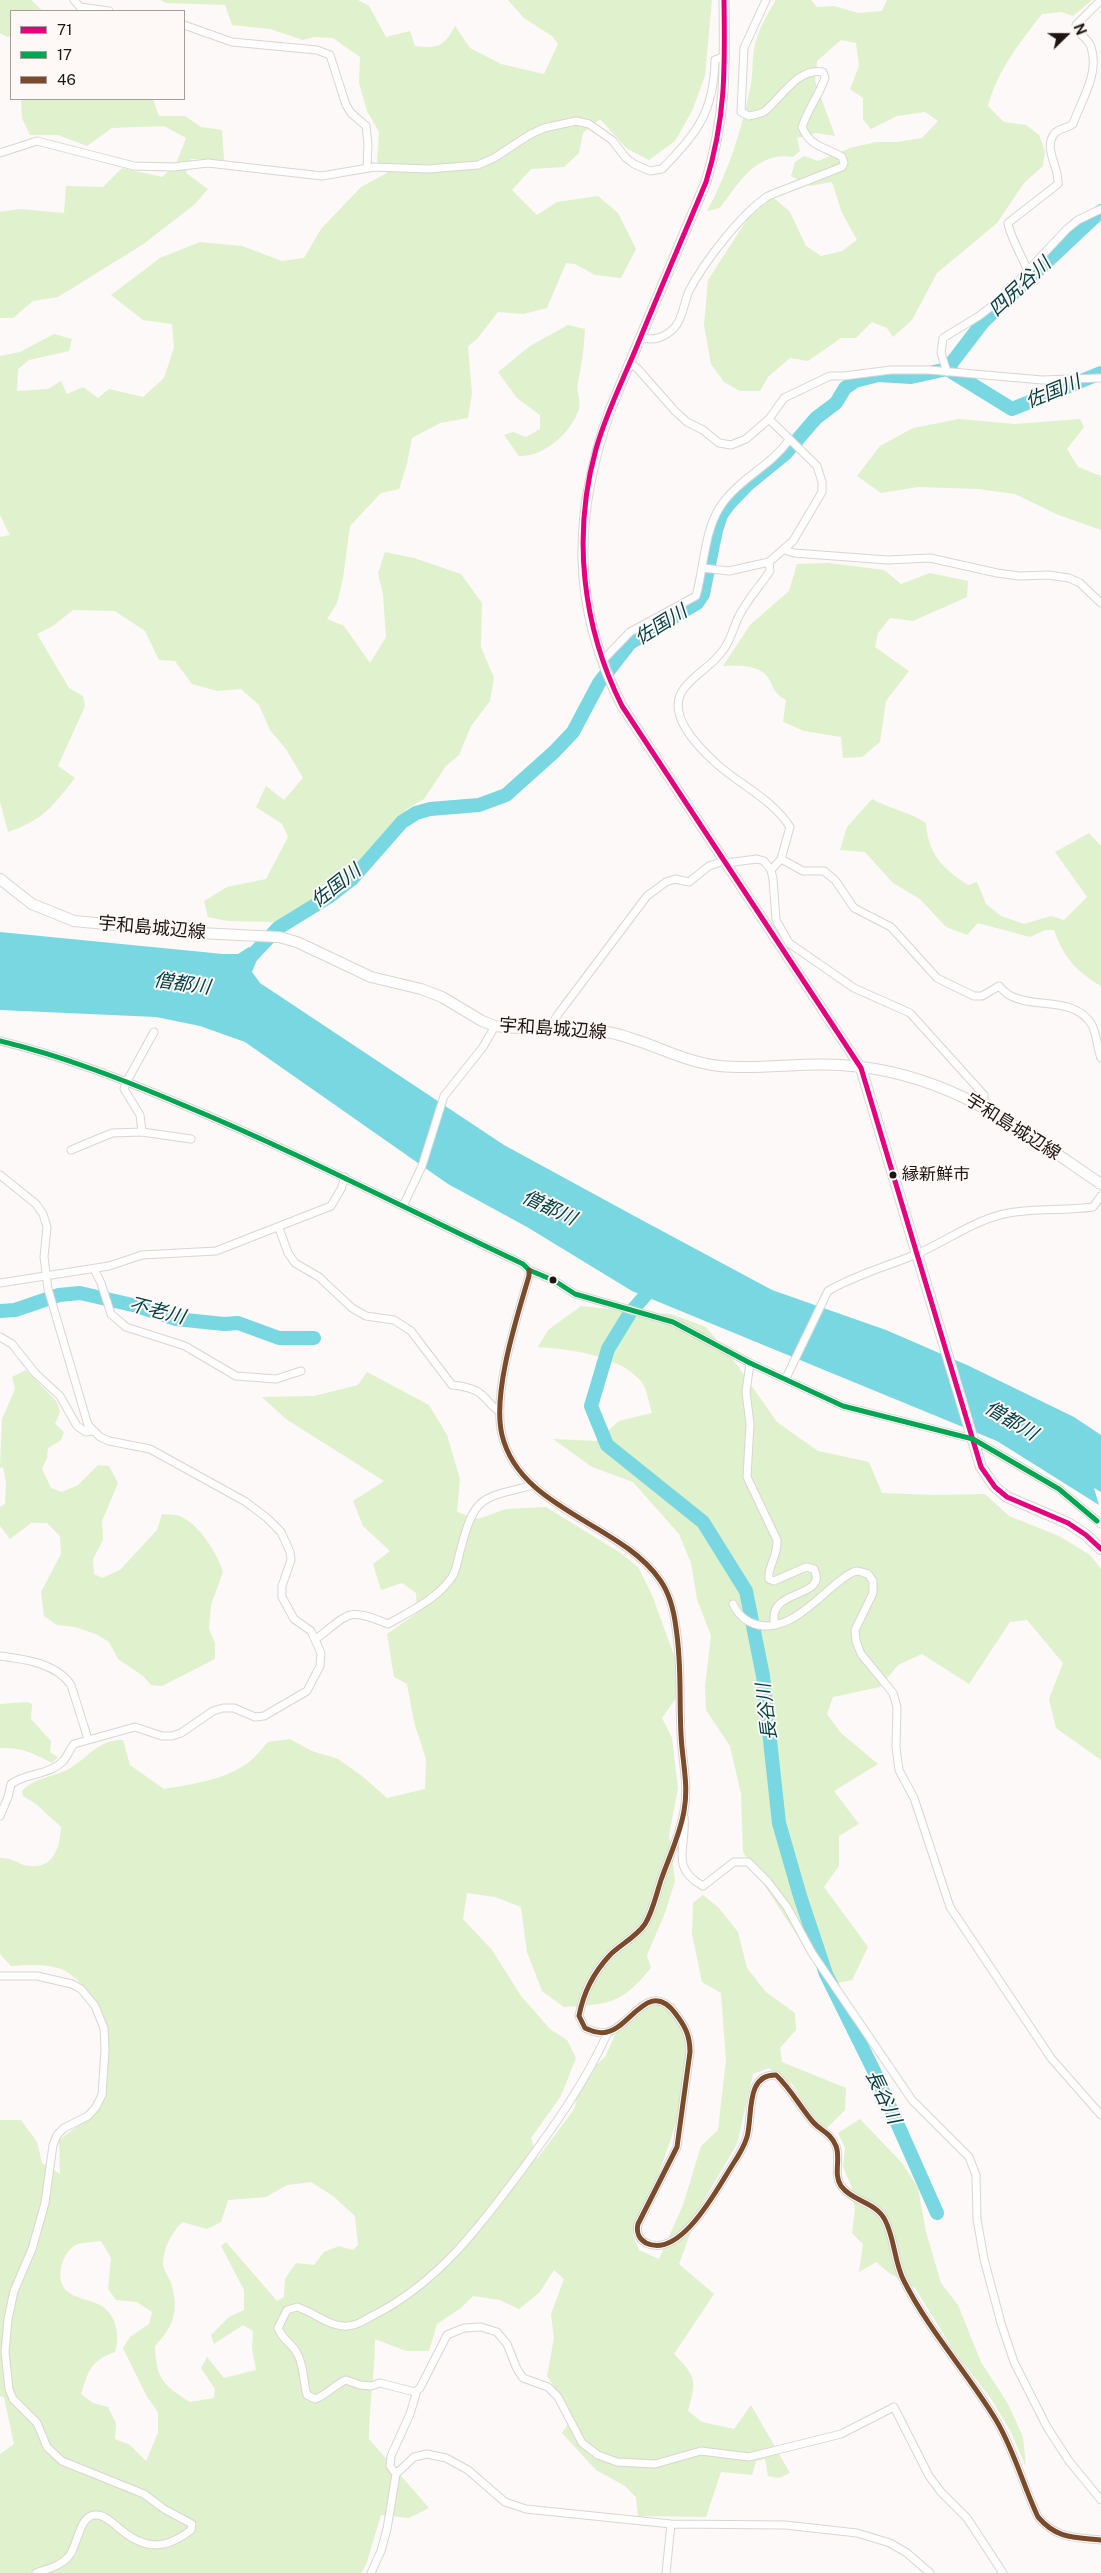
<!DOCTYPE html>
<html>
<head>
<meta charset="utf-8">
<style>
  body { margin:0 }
  #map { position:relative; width:1101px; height:2573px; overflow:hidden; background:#fcf9f8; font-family:"Public Sans",sans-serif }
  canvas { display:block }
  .legend { position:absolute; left:10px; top:10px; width:175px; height:90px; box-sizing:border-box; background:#fef8f6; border:1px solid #a49d9a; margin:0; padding:6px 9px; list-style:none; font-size:15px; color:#1e1511 }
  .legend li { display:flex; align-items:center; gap:10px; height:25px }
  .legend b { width:25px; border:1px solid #a49d9a }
  .north { position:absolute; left:1041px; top:10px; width:50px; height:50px; -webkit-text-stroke:4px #fef8f6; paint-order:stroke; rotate:68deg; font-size:14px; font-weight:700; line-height:20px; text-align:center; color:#1e1511 }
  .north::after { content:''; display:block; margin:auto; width:18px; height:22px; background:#1e1511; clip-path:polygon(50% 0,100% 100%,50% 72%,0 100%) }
</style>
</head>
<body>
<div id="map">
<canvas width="1101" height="2573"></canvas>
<ul class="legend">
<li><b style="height:6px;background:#e5007d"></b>71</li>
<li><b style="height:6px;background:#00a651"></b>17</li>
<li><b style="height:6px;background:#7a4b2a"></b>46</li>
</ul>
<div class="north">N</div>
</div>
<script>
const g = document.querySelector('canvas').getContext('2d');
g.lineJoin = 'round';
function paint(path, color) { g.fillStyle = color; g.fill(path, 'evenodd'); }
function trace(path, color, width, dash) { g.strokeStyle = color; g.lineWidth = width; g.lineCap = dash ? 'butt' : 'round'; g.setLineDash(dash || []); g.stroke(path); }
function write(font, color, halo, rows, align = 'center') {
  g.font = font + ' "Public Sans","Noto Sans JP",sans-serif'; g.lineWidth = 4; g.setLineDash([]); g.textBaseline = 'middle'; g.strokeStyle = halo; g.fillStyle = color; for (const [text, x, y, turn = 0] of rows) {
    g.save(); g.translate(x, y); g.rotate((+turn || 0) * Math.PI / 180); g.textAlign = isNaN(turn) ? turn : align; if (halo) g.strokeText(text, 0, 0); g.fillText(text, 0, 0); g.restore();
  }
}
paint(new Path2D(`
  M0 0H31L43 11H11V36L7 37 0 33Z
  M160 0H358L369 6 386 37 410 31 415 46C437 49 444 47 455 26L470 48 501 64 544 74 558 44 552 36 524 18 508 0H712L705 76 692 111 675 141 649 160 626 148 600 119 583 133 579 153 564 167 531 169 512 190 537 215 557 202 598 196 618 213 636 249 621 278 595 275 575 264 566 263 547 308 523 314 498 312 477 339 468 346 472 394 468 418 440 423 412 438 407 464 399 489 381 493 350 526 343 578 337 603 327 619 344 626 370 663 386 637 383 594 378 573 385 552 414 558 461 574 482 603 481 647 494 678 490 701 471 726 459 755 446 766 424 799 407 809 314 913 272 922 228 921 208 917 204 901 227 887 266 879 288 837 282 824 256 807 266 786 284 800 303 778 286 749 270 730 259 705 241 689 217 691 192 684 175 661 159 660 145 631 115 611 73 610 53 626 37 634 69 688 83 696 85 706 58 766 75 778C52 807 43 820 8 832L0 802V537L10 535 0 515V356L20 352 54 334 72 339 69 351 29 360 18 369 17 391 48 389 61 381 67 394 83 387 98 398 109 389 143 397 164 378 174 348 172 324 143 320 111 295 160 258 200 242 242 246 282 261 304 258 321 229 361 187 387 173 377 161 379 132 367 111 359 83 360 57 333 38 314 37 303 40 270 29 232 25 225 5 166 3Z
  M776 0H811L817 7 834 6 858 13 882 11 887 0H1092L1073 16 1061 12 1042 14C1020 42 997 71 988 106L1004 122 1026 125 1039 135 1045 151 1043 166 1024 183 997 223 937 273 912 320 893 337 887 328 872 322 856 338H841L808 361 790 358 768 377 760 391H740L724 382 711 364 704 325 708 280 748 218 773 197 790 212 806 246 821 256 842 251 857 240 842 213 832 182 810 186 791 176 795 162 804 156 818 161 850 148 876 142H897L922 138 938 121 925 112 897 116 871 129 863 119V98L850 89 859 66 856 43 841 40 817 61 815 81 835 136 816 133 797 138 800 151 793 157C757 151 739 182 720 208L707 211C729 171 742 129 751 84 753 72 752 60 754 49 757 32 767 14 776 0Z
  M21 99H153L159 116H185L201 127 222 130 224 160 191 159 186 173 208 189 194 205 142 245 58 297 33 301 13 318H0V212L19 209 64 213 66 186 103 187 122 168 162 177 176 164 186 138 164 126 112 128 87 146 58 135H30L22 118Z
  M568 325 585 329C584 349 582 363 578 382 576 391 581 401 579 409 571 433 544 457 519 456L504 435 513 432 526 437 540 429V415L517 398 498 372 530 346Z
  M959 419 1015 424 1080 419 1084 427 1067 449 1078 467 1101 476V530L1056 514 1015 494 978 489 918 487 881 493 857 476 880 446 913 428Z
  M829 563 884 570 901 584 930 573 968 581 967 597 913 621 890 618 878 633 875 647 909 671 886 701 880 742 862 757 843 758 841 737 804 731 783 722 786 700C769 690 775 684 765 674 754 664 736 666 723 666L750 625 789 591 797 564Z
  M872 799C890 809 910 812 926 823 928 854 943 869 968 885L977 882 986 904 1001 916 1024 924 1051 916 1064 920 1087 897 1055 852 1089 833 1101 846V986C1076 971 1064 958 1054 930H1045L1030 937 978 923 967 935 946 927 920 899 893 883 865 852 840 850 847 827Z
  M581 1306 644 1313 671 1314 706 1327 737 1365 777 1422 818 1451 869 1462 882 1493 934 1495 985 1494 1009 1516 1059 1536 1090 1555 1101 1569V1760L1056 1728 1049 1699 1063 1663 1027 1620 1010 1622 969 1684 922 1654 898 1665 880 1687 833 1697 827 1714 841 1733 878 1764 834 1791 859 1824 839 1836V1866L824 1887 868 1947 852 1980 829 1985 743 1852 741 1794 730 1746 706 1710 705 1687 711 1636 697 1599 691 1563 679 1534 633 1482 592 1467 553 1439 596 1441 619 1421 652 1413C649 1404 647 1387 640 1380 617 1355 570 1349 538 1347L548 1330Z
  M26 1370 57 1402 60 1412 55 1424 64 1432 61 1440 48 1448 47 1458 42 1469 51 1488 62 1492 78 1485 98 1465 109 1466 118 1483 102 1521 103 1540 93 1559 94 1574 102 1578 120 1570 157 1530 162 1514C169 1515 177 1514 182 1517 200 1526 217 1553 223 1572L211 1605 209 1629 215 1643V1659L162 1686 151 1685 143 1676 118 1659 109 1642 96 1634 75 1627 57 1625 44 1616 41 1592 61 1554 60 1536 47 1523H31L10 1539 0 1526V1507L5 1504 6 1483 3 1467 0 1468 2 1419 15 1389 12 1377Z
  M367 1372 429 1405 447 1435 460 1479 457 1512 478 1519 506 1509 546 1507 622 1554 638 1567 652 1595 679 1669 676 1698 662 1718 672 1738 678 1788 669 1835 675 1881 665 1913 647 1955 651 1968C620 2005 610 2004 564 2007L542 1991 527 1952 521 1907 495 1897 467 1893 463 1919 492 1950 521 1996 550 2029 567 2040 576 2058 561 2096 531 2138 537 2159 575 2108 578 2080 605 2057 622 2020 652 1998 675 2004C679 2013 684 2023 685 2033 695 2096 657 2178 633 2235L639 2250 659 2259 683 2205 701 2146 718 2130 726 2060 721 1993 702 1982 692 1934 693 1903 703 1895 718 1907 738 1932 747 1968 766 1992 795 2013 796 2030 780 2048 782 2062 846 2088 845 2110 826 2129 808 2110 793 2085 769 2068 753 2074 737 2144 700 2207 679 2264 714 2294 674 2354C696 2377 697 2379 688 2411L702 2422 734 2429 751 2405 790 2473 779 2478 768 2476 765 2459 756 2461 752 2475 721 2472 706 2517 638 2516 636 2497 625 2486 596 2470 562 2433 573 2417 547 2376 554 2338 551 2314 564 2279 554 2270 539 2293 519 2309 500 2300 473 2296 461 2308 437 2324 429 2351H406L375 2339C375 2373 369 2405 369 2439L429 2508 409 2518 381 2515 366 2565 361 2573H0V2454L14 2444 4 2397 0 2396V2120H21L37 2142 42 2163 60 2174 59 2140 97 2112C103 2087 111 2059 108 2032 106 2011 83 1981 65 1971 50 1963 27 1965 11 1966L0 1954V1858C16 1858 18 1865 29 1866 54 1869 60 1847 61 1827L36 1804 23 1796 22 1791C32 1779 51 1777 65 1771 86 1761 97 1739 123 1740L130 1765 164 1789C192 1784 226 1780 249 1762 256 1757 262 1748 268 1742L290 1739 312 1751 338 1759 362 1776 387 1798 425 1789 426 1759 414 1722 407 1684 394 1677 387 1634 417 1613 416 1593 402 1583 381 1590 373 1564 390 1551 363 1526 353 1501 384 1481 286 1419 262 1397 314 1396 358 1385ZM311 2182 333 2196 355 2216 358 2245 353 2250 339 2246 324 2252 314 2265 296 2263 285 2279 284 2297 277 2301 226 2242 221 2246 244 2290V2310L229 2317 211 2335 214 2344 243 2325 253 2331 252 2348 256 2370 224 2378 207 2357 201 2368 215 2389 214 2398 190 2402C163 2385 156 2379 155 2346 173 2327 179 2312 172 2286 170 2279 164 2271 163 2264 163 2247 172 2233 182 2222L207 2229 221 2222 228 2200 266 2197 287 2185ZM101 2241 111 2258 108 2289 116 2300 137 2302 152 2312 149 2324 130 2337 123 2348 147 2397 158 2412V2433L146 2461 130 2445 115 2439 116 2423 108 2407 93 2403 81 2394C89 2370 90 2361 115 2352 120 2337 117 2314 100 2305 90 2300 77 2299 68 2292 53 2281 62 2250 78 2244 85 2242 94 2242 101 2241Z
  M27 1702 32 1704 31 1719 51 1741 50 1752 58 1757 52 1763C33 1753 21 1747 0 1748V1704Z
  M860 2119 902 2163 918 2188 926 2232 941 2283 958 2305 981 2362 1008 2404 1023 2437 1026 2467 1011 2432 990 2397 956 2354 915 2288 888 2272 876 2262 859 2272 863 2244 852 2233 855 2209 851 2185 843 2167 845 2148 838 2133Z`), '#dff1cd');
paint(new Path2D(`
  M0 932 223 954H238L249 947 258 957 252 972 260 983 504 1145 638 1218 772 1290 886 1330 967 1365 1074 1417 1101 1435V1492L1094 1488 1099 1505 997 1441 632 1291 527 1227 448 1184 245 1042 200 1026 156 1017 0 1010Z`), '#78d7e0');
trace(new Path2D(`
  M947 369 983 322 1101 211
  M242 966 278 928 330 896 352 879 402 822 416 813 430 809 479 805 506 795 554 752 573 732 599 683 630 643 697 603 703 594 716 530 721 515 728 505 748 484 786 453 816 418 836 403 845 388 855 381 878 375 911 377 947 369 1012 409 1101 373
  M657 1282 630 1313 608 1349 591 1406 607 1445 703 1522 746 1591 763 1676 779 1823 800 1896 826 1974 874 2071 937 2213
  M0 1311 15 1310 59 1295 80 1293 137 1306 176 1319 224 1324 238 1323 279 1338H314`), '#78d7e0', 14);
const minor = new Path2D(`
  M74 0 80 7 109 11
  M184 25 232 42 317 50 330 55 346 105 351 113 366 126 368 144 367 168
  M0 153 37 141 134 166 173 167 208 163 322 176 374 167 428 169 478 165 494 158 529 135 544 128 576 121 589 124 612 140 626 158 634 164 650 171 662 169C697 133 714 112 715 60L725 56
  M1028 271C1023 259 1009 234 1008 223L1058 184C1060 168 1042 148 1055 133 1060 128 1068 128 1073 124 1081 100 1100 74 1091 47 1088 38 1078 35 1076 25L1101 0
  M640 337C653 342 666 337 675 327 683 318 684 302 689 291 704 262 741 214 768 196L842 167 844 163 842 157C824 146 811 148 802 127 808 109 819 95 825 78L823 72C798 67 781 98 765 111 761 114 754 115 749 116L741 112 744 48 766 0
  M630 363 637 368 675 411 687 422 703 430 719 443 731 445 746 439 769 419 784 398 830 376H844L891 370H929L1042 380 1101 378
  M947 372 941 353 943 338 979 316 1001 299 1067 229 1078 220 1101 209
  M785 550 794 553 888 560 930 558 997 573 1019 576 1048 575 1069 578 1080 583 1101 603
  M769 562 770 571C760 586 746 601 738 618 733 629 731 639 724 649 711 667 699 671 686 686 662 712 699 748 718 765 742 786 773 800 790 827L781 859 771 870
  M703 568 729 571 769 562 793 541 822 492V482L817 466 769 419
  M602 661 630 632 696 596C704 568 704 532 720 507 738 479 770 467 789 440
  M781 859 803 871H824L835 880 854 908 891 927 937 978 974 996H982L999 986C1002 989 1006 994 1011 996 1036 1009 1075 996 1092 1025 1097 1035 1097 1048 1101 1058
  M726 863 757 859 764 861 771 870 773 879 776 920 789 943 854 988 910 1013 984 1095V1106
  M554 1028 555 1019 559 1013 647 896 666 882 675 879 689 882 709 866 724 861
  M0 1041C63 1056 124 1080 183 1105 299 1153 410 1211 523 1264L529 1270 555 1281 575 1294 673 1322 750 1363 843 1406 973 1439 1059 1489 1101 1524
  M142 1132 140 1115 124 1089 127 1081 154 1032
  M71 1150 112 1133 142 1132 191 1139
  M0 1175 36 1204 43 1214 47 1227 44 1257 48 1289 88 1425 100 1437 109 1441 150 1449 246 1502 267 1518 281 1532 290 1552 291 1560 282 1586V1597L294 1619 311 1631 321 1653 320 1666 307 1691 264 1716 255 1717 234 1708H223L213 1711 181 1733 172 1736H162L135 1727 74 1744C70 1749 67 1757 63 1761 50 1775 26 1773 11 1784L8 1797 0 1816
  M403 1206 422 1166 444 1096 483 1047 495 1026
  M279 1228 288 1253 295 1263 319 1277 352 1308 366 1316 394 1320 411 1331 452 1385C462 1386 475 1388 482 1395 489 1401 492 1408 500 1411
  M94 1269 101 1283 111 1314 126 1327 185 1346 236 1376 276 1379 301 1371
  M529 1270V1276C517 1317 492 1393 502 1435 520 1510 621 1523 660 1580 670 1594 674 1611 676 1628 682 1666 679 1697 681 1734 682 1760 689 1785 684 1811 680 1835 669 1857 661 1880 656 1895 653 1911 645 1924 636 1937 620 1945 610 1955 594 1972 583 1994 579 2016L585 2028C592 2031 599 2034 607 2032 630 2028 649 1978 675 2013 685 2026 690 2035 690 2052L677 2147 638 2224C636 2232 639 2239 646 2243 681 2260 718 2187 733 2164 739 2155 744 2147 747 2137 753 2116 745 2074 776 2075 791 2089 800 2107 813 2122 822 2132 830 2132 836 2146 841 2159 833 2174 841 2186 853 2202 876 2202 885 2220 895 2239 894 2262 904 2281 929 2331 967 2372 996 2420 1014 2450 1023 2485 1038 2517 1057 2539 1073 2537 1101 2540
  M0 1283 109 1266 142 1255 216 1251 331 1206 341 1189 345 1177
  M0 1337 12 1344 35 1373 60 1396 77 1426 86 1432 92 1431
  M750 1363 746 1392 750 1424 747 1477 777 1540C778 1557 767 1567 769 1579L774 1581 806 1567 814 1569C829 1600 765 1587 775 1625
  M786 1378 828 1291C857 1274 889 1266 919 1253 948 1240 978 1218 1009 1213 1037 1208 1065 1211 1093 1207L1101 1196
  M733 1604C738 1615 745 1622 758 1625 788 1632 816 1600 837 1583 843 1579 849 1572 857 1571 860 1571 864 1573 868 1574L873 1581V1593L855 1630 856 1641 861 1654 893 1693 897 1707 896 1747 899 1770 914 1798 950 1907 1051 2058 1101 2115
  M316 1639C350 1613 347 1607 388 1624 411 1611 437 1599 452 1577 457 1570 458 1557 461 1548 475 1494 483 1498 534 1485
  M0 1656C24 1659 56 1663 71 1685L88 1739
  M684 1817C687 1848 669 1867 703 1886L734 1862H748L768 1882 787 1907 812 1953 912 2100 969 2157 976 2175 977 2219 984 2259 1001 2323 1014 2362 1047 2427 1069 2461 1101 2500
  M0 1976H37L72 1984 81 1989 95 2006 104 2028 105 2050 102 2095 96 2107 88 2116 64 2128 57 2135 53 2145 45 2203 32 2249 14 2291 8 2319 5 2352 9 2389 13 2399 37 2423 47 2447 62 2461 144 2494 164 2509 192 2524 191 2530C165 2550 145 2550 120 2529 114 2524 105 2515 97 2515 79 2513 78 2546 69 2556 61 2566 47 2569 36 2573
  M608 2032C586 2081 555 2125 524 2167 481 2225 439 2282 374 2315 367 2318 360 2324 353 2325 333 2331 315 2312 297 2307L287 2310 278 2328C284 2342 291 2342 297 2353 304 2365 303 2381 307 2395L315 2399C327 2395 334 2385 346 2380L360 2385 371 2386 380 2383 415 2392 420 2388 447 2335 464 2328 481 2327 497 2332 507 2344 517 2369 523 2378 548 2387 558 2397 582 2443 598 2455 617 2462 655 2464 701 2451 749 2457 841 2434 894 2407 929 2476 941 2492 967 2518 1003 2573
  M396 2474 390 2466 391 2456 410 2414 416 2394 415 2392
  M371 2573 381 2551 387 2529 396 2474 414 2457 427 2454 446 2458 468 2470 505 2502 526 2509 671 2524 785 2525 857 2533 890 2543 907 2553 930 2573
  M666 2573 671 2524`);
const tertiary = new Path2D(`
  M724 0C725 68 726 117 706 182L610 410C573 515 571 605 622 706L861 1068`);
const secondary = new Path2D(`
  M861 1068 981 1467 995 1487 1007 1497 1068 1523 1086 1535 1101 1549`);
const primary = new Path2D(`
  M0 879 32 904 74 921 199 933 279 937 297 942 371 977 421 989 442 997 482 1021 495 1026C534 1031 573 1025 612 1033 649 1041 682 1062 720 1066 760 1070 801 1062 841 1065 949 1072 1015 1126 1101 1184`);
trace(minor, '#dbd5d2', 9);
trace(tertiary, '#dbd5d2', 11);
trace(secondary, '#dbd5d2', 12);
trace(primary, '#dbd5d2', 12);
trace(minor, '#fffefe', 7);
trace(tertiary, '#fffefe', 9);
trace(secondary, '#fffefe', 10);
trace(primary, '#fffefe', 10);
trace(new Path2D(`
  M724 0C725 68 726 117 706 182 683 237 659 292 637 346 623 380 606 413 596 449 572 535 582 626 622 706L861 1068 981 1467 995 1487 1007 1497 1068 1523 1086 1535 1101 1549`), '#e5007d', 5);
trace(new Path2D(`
  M0 1041C63 1056 124 1080 183 1105 299 1153 410 1211 523 1264L529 1270 555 1281 575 1294 673 1322 750 1363 843 1406 973 1439 1059 1489 1097 1521`), '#00a651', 5);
trace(new Path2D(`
  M529 1270V1276C517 1317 492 1393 502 1435 520 1510 621 1523 660 1580 670 1594 674 1611 676 1628 682 1666 679 1697 681 1734 682 1760 689 1785 684 1811 680 1835 669 1857 661 1880 656 1895 653 1911 645 1924 636 1937 620 1945 610 1955 594 1972 583 1994 579 2016L585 2028C592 2031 599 2034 607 2032 630 2028 649 1978 675 2013 685 2026 690 2035 690 2052L677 2147 638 2224C636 2232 639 2239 646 2243 681 2260 718 2187 733 2164 739 2155 744 2147 747 2137 753 2116 745 2074 776 2075 791 2089 800 2107 813 2122 822 2132 830 2132 836 2146 841 2159 833 2174 841 2186 853 2202 876 2202 885 2220 895 2239 894 2262 904 2281 929 2331 967 2372 996 2420 1014 2450 1023 2485 1038 2517 1057 2539 1073 2537 1101 2540`), '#7a4b2a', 5);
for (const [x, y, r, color] of [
  [893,1175,4.5,"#1e1511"],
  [553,1280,4.5,"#1e1511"]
]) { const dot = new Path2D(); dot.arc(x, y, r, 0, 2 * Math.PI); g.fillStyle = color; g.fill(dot); trace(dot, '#fef8f6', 2); }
write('17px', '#1e1511', '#fef8f6', [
  ["縁新鮮市",902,1175]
], 'left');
write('18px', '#1e1511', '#fef8f6', [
  ["宇和島城辺線",152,928,5],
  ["宇和島城辺線",553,1029,4],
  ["宇和島城辺線",1013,1127,32]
]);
write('italic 19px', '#003e44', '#fef8f6', [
  ["四尻谷川",1020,287,-43],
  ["佐国川",1053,392,-22],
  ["佐国川",661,625,-32],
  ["佐国川",336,886,-38],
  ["僧都川",182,984,8],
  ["僧都川",549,1208,25],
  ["不老川",157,1311,14],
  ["僧都川",1011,1421,31],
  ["長谷川",767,1712,-97],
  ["長谷川",883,2097,65]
]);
</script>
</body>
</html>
